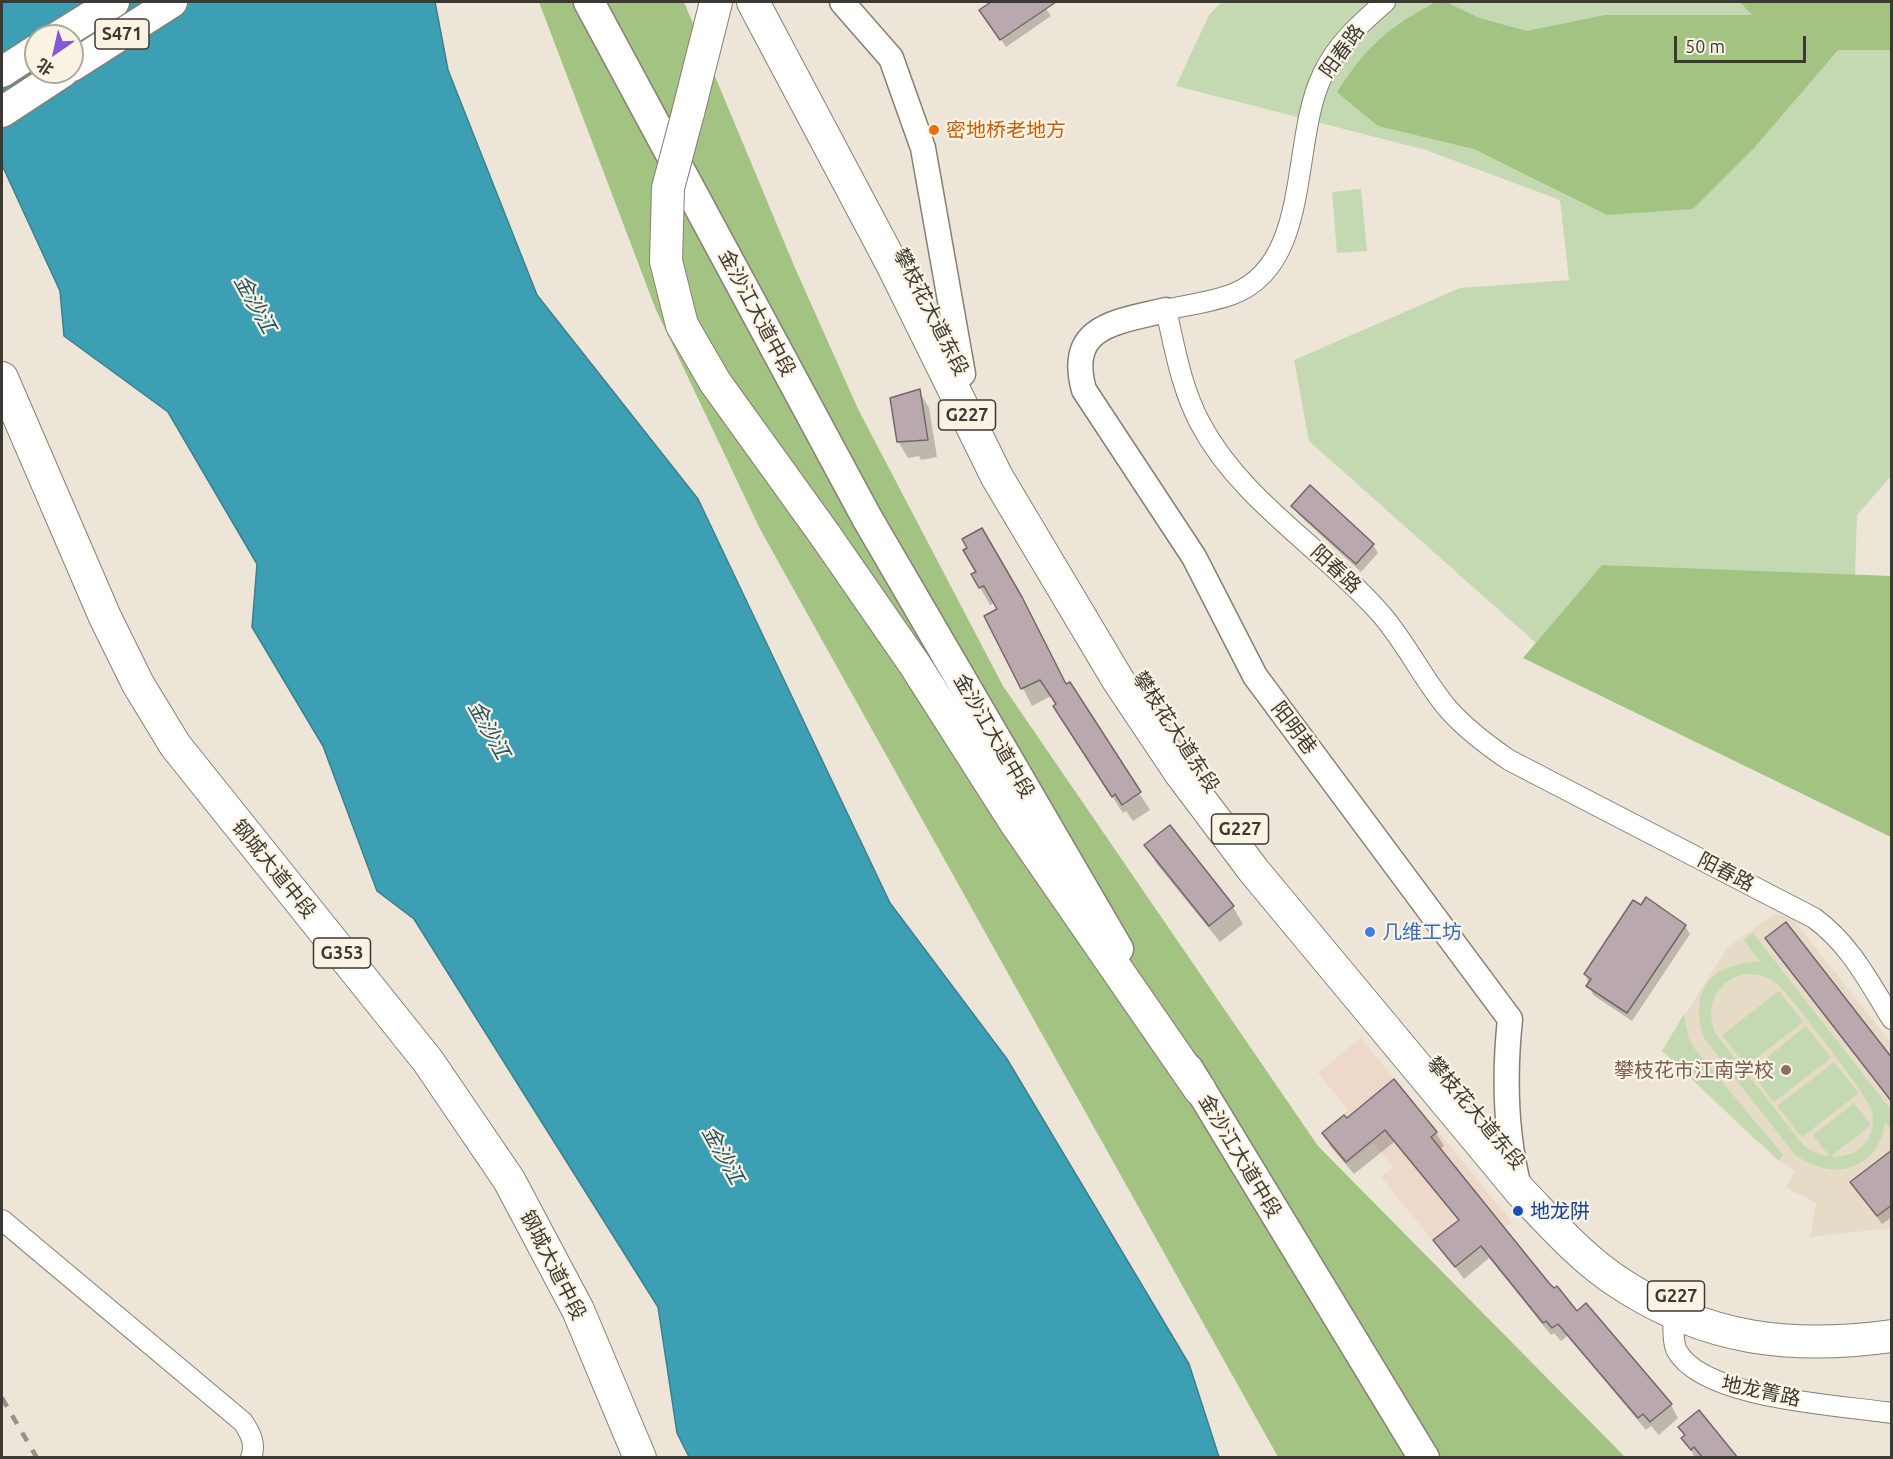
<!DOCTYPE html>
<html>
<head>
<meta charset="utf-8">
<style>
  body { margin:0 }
  #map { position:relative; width:1893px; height:1459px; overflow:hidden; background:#ede5d7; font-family:Ubuntu,"Noto Sans SC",sans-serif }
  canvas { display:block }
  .frame { position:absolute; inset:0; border:3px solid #3c3933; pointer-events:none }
  .north { position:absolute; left:24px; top:24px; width:60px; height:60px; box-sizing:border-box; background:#faf3e4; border:2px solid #aea99d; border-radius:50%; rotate:214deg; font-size:16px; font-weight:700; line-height:24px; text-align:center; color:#3c3933 }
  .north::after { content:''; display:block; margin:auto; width:21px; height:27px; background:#8059d3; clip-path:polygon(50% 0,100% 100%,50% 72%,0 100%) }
  .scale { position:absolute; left:1674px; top:36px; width:132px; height:27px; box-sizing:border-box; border:3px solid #3c3933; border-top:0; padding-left:8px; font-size:18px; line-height:21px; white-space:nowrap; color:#3c3933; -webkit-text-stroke:4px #faf3e4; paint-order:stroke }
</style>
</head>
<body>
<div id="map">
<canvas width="1893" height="1459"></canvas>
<div class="frame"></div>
<div class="north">北</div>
<div class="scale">50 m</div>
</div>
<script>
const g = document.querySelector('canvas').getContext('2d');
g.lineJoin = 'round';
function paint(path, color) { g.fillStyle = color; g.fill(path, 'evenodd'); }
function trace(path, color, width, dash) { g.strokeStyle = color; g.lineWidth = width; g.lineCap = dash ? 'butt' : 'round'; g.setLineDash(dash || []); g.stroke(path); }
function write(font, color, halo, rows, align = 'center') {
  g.font = font + ' Ubuntu,"Noto Sans SC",sans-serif'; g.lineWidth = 4.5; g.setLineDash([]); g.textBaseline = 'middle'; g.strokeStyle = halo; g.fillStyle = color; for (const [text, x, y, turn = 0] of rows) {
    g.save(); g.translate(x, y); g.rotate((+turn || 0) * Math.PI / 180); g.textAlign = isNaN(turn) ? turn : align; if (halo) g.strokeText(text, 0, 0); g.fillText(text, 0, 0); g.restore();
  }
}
paint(new Path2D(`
  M1361 1038 1512 1222 1455 1268 1381 1177 1393 1167 1373 1143 1346 1165 1320 1133 1348 1110 1318 1073Z`), '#edd8ca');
paint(new Path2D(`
  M1774 914 1792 918 1891 1043V1228L1810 1237 1816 1203 1785 1187 1795 1172 1754 1139 1662 1051 1728 947Z`), '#e6dbc6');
paint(new Path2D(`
  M1222 2H1891V476L1857 515 1855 576 1602 565 1536 643 1309 441 1294 360 1460 288 1569 280 1560 200 1426 150 1176 86 1209 15Z
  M1361 189 1367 251 1337 253 1332 192Z
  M1753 933 1891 1110V1129L1885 1122C1878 1171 1833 1182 1795 1155L1704 1038C1688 992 1711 962 1760 962L1744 940ZM1744 974C1757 974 1768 976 1778 985 1792 998 1869 1097 1872 1111 1880 1153 1835 1169 1804 1146L1715 1033C1705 1005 1715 983 1744 974Z
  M1779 991 1803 1022 1746 1066 1722 1035Z
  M1684 1014 1689 1039 1696 1051 1783 1155 1779 1161 1662 1051Z
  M1806 1026 1831 1058 1774 1102 1750 1071Z
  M1834 1062 1859 1093 1802 1137 1777 1106Z
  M1854 1103 1871 1125 1830 1157 1813 1135Z`), '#c4d9b2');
paint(new Path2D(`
  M539 2H684L795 268 858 409 1003 686 1318 1146 1625 1457H1278L760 529 656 310Z
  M1436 2H1446L1479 18 1527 31 1605 15H1752L1740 2H1891V50H1838L1754 148 1693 209 1607 215 1474 149 1378 126 1337 92C1366 47 1388 27 1436 2Z
  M1602 565 1891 576V837L1523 658Z`), '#a2c382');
const water = new Path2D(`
  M2 2H435L448 70 537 295 698 499 890 903 1007 1059 1189 1364 1219 1457H689L677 1433 658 1307 414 919 377 891 323 746 252 627 257 564 168 412 64 336 60 291 2 165ZM36 36H72V72H36Z`);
paint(water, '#3c9fb4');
trace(water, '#3c808d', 1.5);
paint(new Path2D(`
  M994 2H1041L1051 16 1006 47 981 10Z
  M919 391 929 408 937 457 921 460 919 456 908 458 898 441Z
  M1310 487 1373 545 1378 553 1361 572 1298 514 1293 506Z
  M978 572 1067 686 1069 684 1150 810 1133 821 1126 811 1123 813 1065 724 1051 696 1032 706 986 616 999 610 994 603 990 605 973 575Z
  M1169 827 1233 907 1243 924 1220 942 1156 863 1146 845Z
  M1685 926 1690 934 1632 1021 1593 995 1585 974Z
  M1767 939 1892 1060V1102L1771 947Z
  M1394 1081 1436 1133 1444 1146 1439 1150 1548 1284 1577 1313 1586 1305 1671 1405 1678 1418 1659 1435 1651 1426 1646 1430 1567 1336 1561 1341 1554 1333 1551 1335 1489 1258 1464 1279 1435 1240 1459 1221 1394 1142 1354 1174 1331 1147 1324 1134 1346 1120Z
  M1892 1152V1217L1882 1224 1852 1183Z
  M1680 1428 1736 1458H1695Z`), '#0003');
const building = new Path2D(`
  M991 2H1056L1000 40 979 10Z
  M920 389 928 440 897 442 890 398Z
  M1310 485 1374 544 1356 564 1291 506Z
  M982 528 1022 597 1066 684 1070 682 1141 792 1122 805 1115 794 1112 797 1053 706 1056 704 1040 680 1021 689 984 616 997 609 984 586 979 588 971 574 976 572 963 550 967 548 962 539Z
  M1170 825 1234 906 1209 926 1144 845Z
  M1646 897 1686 925 1627 1013 1586 986 1591 979 1584 974 1633 900 1641 905Z
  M1786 922 1892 1058V1102L1765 938Z
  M1394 1079 1437 1132 1431 1137 1549 1283 1554 1288 1557 1286 1577 1311 1586 1303 1672 1404 1650 1422 1643 1414 1638 1418 1558 1324 1552 1328 1546 1321 1543 1323 1481 1246 1455 1267 1433 1240 1459 1220 1385 1130 1346 1162 1322 1133 1344 1115 1347 1118Z
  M1892 1150V1205L1877 1216 1850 1182Z
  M1699 1410 1738 1458H1703L1694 1447 1691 1450 1681 1438 1685 1435 1678 1427Z`);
paint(building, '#b9a9af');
trace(building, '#75666b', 1.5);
const minor = new Path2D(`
  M1385 2C1361 23 1337 44 1323 74 1290 140 1313 263 1233 294 1212 302 1187 305 1166 310 1175 349 1181 387 1200 423 1241 501 1324 549 1381 614 1407 644 1424 681 1449 710 1467 730 1487 745 1509 760L1814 918C1850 944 1869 982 1892 1019
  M2 1220 243 1422C251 1434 256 1444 251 1458
  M1673 1314C1674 1325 1672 1342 1677 1351 1704 1399 1839 1405 1892 1413`);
const tertiary = new Path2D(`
  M842 2 891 58 923 148 963 374
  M1166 310C1117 322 1066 325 1084 390L1194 557 1255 676 1510 1019C1504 1076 1505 1132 1519 1187`);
const primary = new Path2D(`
  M589 2 867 518 1118 949
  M59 36 114 2
  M72 66 172 2
  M2 72 36 50
  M2 112 63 72
  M1188 1069 1424 1458`);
const trunk = new Path2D(`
  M753 2 892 264 997 477 1118 680 1181 774 1254 871 1521 1192C1552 1224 1583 1260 1621 1284 1707 1340 1791 1350 1892 1336
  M688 113 716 2
  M2 378 105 617 138 684 175 745 428 1061 509 1180 578 1310 640 1458
  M825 535 915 665 1015 822 1200 1090`);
trace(minor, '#868073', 22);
trace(tertiary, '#868073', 27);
trace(primary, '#868073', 33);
trace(trunk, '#868073', 34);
trace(minor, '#fff', 20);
trace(tertiary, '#fff', 24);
trace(primary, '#fff', 30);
trace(trunk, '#fff', 32);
trace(new Path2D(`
  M2 1398 37 1458`), '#979187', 4.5, [10, 10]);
const trunkBridge = new Path2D(`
  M688 113 668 188 666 261 682 325 715 382 825 535`);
trace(trunkBridge, '#868073', 34, []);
trace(trunkBridge, '#fff', 32);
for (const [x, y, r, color] of [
  [934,130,6,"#e8710a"],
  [1370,932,6,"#3f7fe0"],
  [1786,1070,6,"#8d6e63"],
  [1518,1211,6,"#1a4fb4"]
]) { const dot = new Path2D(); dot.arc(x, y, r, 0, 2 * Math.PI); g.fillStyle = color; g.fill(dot); trace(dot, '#faf3e4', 2); }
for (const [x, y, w] of [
  [122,34,54],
  [967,415,57],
  [1240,829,57],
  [342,953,57],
  [1676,1296,57]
]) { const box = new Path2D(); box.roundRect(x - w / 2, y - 15, w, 30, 4.5); g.fillStyle = '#faf3e4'; g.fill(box); trace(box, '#3c3933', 1.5); }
write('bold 18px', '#3c3933', null, [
  ["S471",122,34],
  ["G227",967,415],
  ["G227",1240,829],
  ["G353",342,953],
  ["G227",1676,1296]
]);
write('20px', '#3c3933', '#faf3e4', [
  ["阳春路",1342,51,-54],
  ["攀枝花大道东段",931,312,63],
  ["金沙江大道中段",757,313,62],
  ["阳春路",1336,569,43],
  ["阳明巷",1294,728,53],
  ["攀枝花大道东段",1176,732,57],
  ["金沙江大道中段",994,736,60],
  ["钢城大道中段",274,869,51],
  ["阳春路",1726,872,27],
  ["攀枝花大道东段",1476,1113,50],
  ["金沙江大道中段",1240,1156,59],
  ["钢城大道中段",553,1265,63],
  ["地龙箐路",1761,1391,12]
]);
write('20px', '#c56008', '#faf3e4', [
  ["密地桥老地方",946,130]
], 'left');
write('20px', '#366cbe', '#faf3e4', [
  ["几维工坊",1382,932]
], 'left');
write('20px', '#785e54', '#faf3e4', [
  ["攀枝花市江南学校",1774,1070]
], 'right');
write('20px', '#164399', '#faf3e4', [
  ["地龙阱",1530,1211]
], 'left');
write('italic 21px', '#29535e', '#faf3e4', [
  ["金沙江",255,304,61],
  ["金沙江",489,730,61],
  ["金沙江",723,1155,61]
]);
</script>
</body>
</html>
